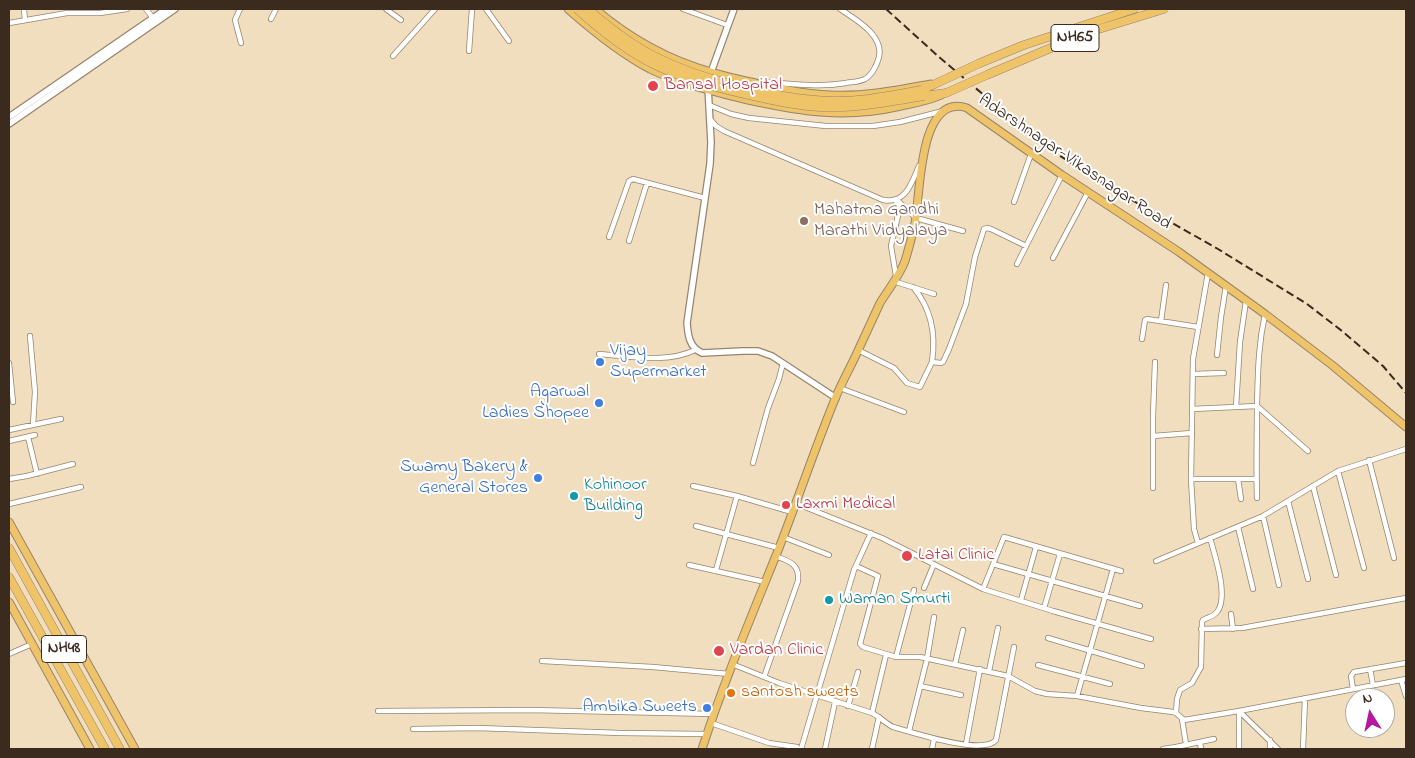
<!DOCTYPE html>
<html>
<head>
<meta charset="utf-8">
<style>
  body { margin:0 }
  #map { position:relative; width:1415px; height:758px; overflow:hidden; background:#f0debe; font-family:"Indie Flower",sans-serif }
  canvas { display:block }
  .frame { position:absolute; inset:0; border:10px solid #3b2a1e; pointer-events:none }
  .north { position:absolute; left:1345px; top:688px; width:50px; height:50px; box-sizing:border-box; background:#fff; border:1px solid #b1aaa5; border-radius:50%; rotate:350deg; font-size:14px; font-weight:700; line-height:20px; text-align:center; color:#3b2a1e }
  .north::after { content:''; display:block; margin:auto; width:18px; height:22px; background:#b5179e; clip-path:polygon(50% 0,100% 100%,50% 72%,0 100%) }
</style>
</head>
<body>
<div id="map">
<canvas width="1415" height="758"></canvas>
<div class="frame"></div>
<div class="north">N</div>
</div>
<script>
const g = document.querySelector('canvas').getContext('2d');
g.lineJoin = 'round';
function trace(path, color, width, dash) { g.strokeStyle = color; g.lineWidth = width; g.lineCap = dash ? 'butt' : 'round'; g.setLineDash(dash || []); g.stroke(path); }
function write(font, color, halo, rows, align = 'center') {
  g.font = font + ' "Indie Flower",sans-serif'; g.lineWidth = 4; g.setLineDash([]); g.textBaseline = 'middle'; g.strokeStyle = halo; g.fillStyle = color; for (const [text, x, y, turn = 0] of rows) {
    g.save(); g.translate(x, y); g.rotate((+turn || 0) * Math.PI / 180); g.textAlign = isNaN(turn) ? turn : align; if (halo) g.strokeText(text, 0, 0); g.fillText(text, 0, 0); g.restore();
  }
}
const minor = new Path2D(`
  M24 9 25 20
  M146 9 153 18
  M240 9 235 20 241 43
  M386 9 401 20
  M486 9 509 41
  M683 9 727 25
  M271 19 276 9
  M9 23 67 13H100L127 9
  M469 51 472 9
  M393 56 435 9
  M761 82C789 83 817 88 846 83 852 82 859 82 865 79 872 75 877 65 879 57 884 35 855 19 840 9
  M709 105 731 114 749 118 826 126H873L900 122 943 111
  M710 119 716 126 724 131 883 200C906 204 911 184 919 166
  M898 201 916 218 963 231
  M1014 202 1031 154
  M609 237 629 181 633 179 705 198
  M629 241 647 183
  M1053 258 1088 192
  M1017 264 1062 175
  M896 276 891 246 899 211 896 200
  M893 281 934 294
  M913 287C931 308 936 335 932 362
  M1161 321 1166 285
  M30 336 35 392 33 425
  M1142 339 1145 320 1147 319 1198 327
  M858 350 894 368 907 383 920 387 932 362 941 363 943 362 949 349 966 304 975 257 984 229 987 228 991 229 1026 246
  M599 354C630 356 666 364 695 350
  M1217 355 1221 317 1226 286
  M9 363 13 402
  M1193 374 1224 373
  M840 388 904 412
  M1236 407 1240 342 1246 301
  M1192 409 1257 406 1308 451
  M9 430 61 419
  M1153 436 1192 433
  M28 437 37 474
  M9 441 35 435
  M1369 460 1394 558
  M753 463 768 408 779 379 783 363
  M1338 471 1364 568
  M9 479 27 476 73 464
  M1191 479H1256
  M1238 479 1241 499
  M693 486 737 496 792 512
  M1313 486 1336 575
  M1153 488V416L1155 362
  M1257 498C1256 467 1257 436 1257 405 1258 373 1258 346 1265 314
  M1288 501 1308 579
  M795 503 882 538 983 589 1053 611 1151 639
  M9 504 81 487
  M1263 516 1279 585
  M696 526 779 548
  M1238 527 1253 589
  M783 537 829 555
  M1198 543 1194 529 1191 479 1193 359 1208 273
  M1156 561 1263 516 1338 471 1406 449
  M993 564 1140 606
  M689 565 765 582
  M856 566 878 576 860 644 863 647 896 657H920L1008 676 1035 691 1047 694 1077 696 1141 708 1173 712 1176 713 1184 720 1239 711 1406 679
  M716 570 737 496
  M924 588 934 564
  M983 589 1004 537 1121 571
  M1021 600 1036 547
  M1044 608 1060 554
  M1231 614 1233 629
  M1201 629 1242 628 1406 598
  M1048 638 1142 666
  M9 654 32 644
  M896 657 914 590
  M542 661 653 667 729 674
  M732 664 779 683 872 713C880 717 885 723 893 727 911 732 983 756 996 740L1014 647
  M955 664 963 630
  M1038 665 1110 684
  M1370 669 1373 685
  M989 671 998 628
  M764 677 798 581C800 564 789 561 775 556
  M1401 680 1406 696
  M920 686 961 695
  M1353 689 1351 676 1354 672 1406 663
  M1077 696 1113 569
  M848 706 858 672
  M378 711 530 710 714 714
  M1239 711 1278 749
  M872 713 886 655
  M1176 713 1177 699 1180 690 1192 683 1201 667 1202 622 1203 620C1208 617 1213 617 1217 612 1229 597 1215 556 1210 538
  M1182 719 1186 744
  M711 723 769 743 797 747
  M413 729 477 728 621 733 706 734
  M909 731 927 659 934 617
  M1200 742 1201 749
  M966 744 980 669
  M801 749 854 570 871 533
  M825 749 835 702
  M872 749 879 717
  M932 749 934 739
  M1163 749 1176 747
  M1176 749V747L1214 739
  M1239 749V711
  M1270 749V740
  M1303 749 1305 698`);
const tertiary = new Path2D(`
  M710 75 734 9
  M708 87 711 142 710 164 687 323C688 335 689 347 702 353L743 351H758L772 356 836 398
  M9 117 166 9
  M9 124 175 9`);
const primary = new Path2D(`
  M568 9C593 31 620 53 650 69 681 84 715 92 748 100 804 112 844 119 901 106 915 103 928 101 941 95
  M595 9C629 38 668 60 711 72 724 76 738 79 751 82 777 88 803 94 830 95 864 97 898 90 931 84
  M9 522 135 749
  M9 602 90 749
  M702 749C724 681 752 615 779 548 798 499 815 448 835 399 841 384 849 370 856 355 864 338 872 320 880 303 888 290 900 275 905 261 909 247 914 231 916 217 920 190 920 92 967 108L1062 175 1179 252 1265 314 1332 365 1406 427`);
const trunk = new Path2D(`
  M980 63 1024 45 1134 9
  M989 74 1089 32 1164 9
  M922 90 937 83
  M924 96 946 93
  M9 548 120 749
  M9 577 105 749`);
trace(minor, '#96846e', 6);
trace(tertiary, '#96846e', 8);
trace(primary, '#96846e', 9);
trace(trunk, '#96846e', 9);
trace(minor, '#fff', 4.5);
trace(tertiary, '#fff', 5.5);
trace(primary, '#efc469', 7);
trace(trunk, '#efc469', 8);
trace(new Path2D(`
  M886 9 939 57 1018 124 1046 147 1114 190 1218 249 1307 304 1342 331 1383 366 1406 393`), '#3b2a1e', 2, [8, 4]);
const trunkBridge = new Path2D(`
  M577 9C601 31 628 52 657 66 689 81 724 90 758 97 780 102 804 107 826 107 859 108 892 101 924 96
  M588 9C605 24 623 38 643 50 691 78 776 99 832 101 863 102 892 95 922 90
  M937 83 980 63
  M946 93 989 74`);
trace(trunkBridge, '#96846e', 9, []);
trace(trunkBridge, '#efc469', 8);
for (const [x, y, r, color] of [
  [653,86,6,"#e0444e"],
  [804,221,5,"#8d6e63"],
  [600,362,5,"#3f7fe0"],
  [599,403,5,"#3f7fe0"],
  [538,478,5,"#3f7fe0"],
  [574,496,5,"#0f9aa8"],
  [786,505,5,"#e0444e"],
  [907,556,6,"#e0444e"],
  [829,600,5,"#0f9aa8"],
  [719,651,6,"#e0444e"],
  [731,693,5,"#e8710a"],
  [707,708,5,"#3f7fe0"]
]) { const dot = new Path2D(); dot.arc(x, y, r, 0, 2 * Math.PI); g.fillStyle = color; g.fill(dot); trace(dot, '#fff', 2); }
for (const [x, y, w] of [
  [1075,38,48],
  [64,649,45]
]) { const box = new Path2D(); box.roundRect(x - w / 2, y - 13.5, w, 27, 4); g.fillStyle = '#fff'; g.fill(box); trace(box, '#3b2a1e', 1); }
write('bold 16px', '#3b2a1e', null, [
  ["NH65",1075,38],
  ["NH48",64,649]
]);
write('18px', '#be3a42', '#fff', [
  ["Bansal Hospital",664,86],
  ["Laxmi Medical",796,505],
  ["Latai Clinic",918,556],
  ["Vardan Clinic",730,651]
], 'left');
write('18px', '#3b2a1e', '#fff', [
  ["Adarshnagar-Vikasnagar Road",1074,163,34]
]);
write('18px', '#785e54', '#fff', [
  ["Mahatma Gandhi",814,211],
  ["Marathi Vidyalaya",814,232]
], 'left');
write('18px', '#366cbe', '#fff', [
  ["Vijay",610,352,"left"],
  ["Supermarket",610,373,"left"],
  ["Agarwal",589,393],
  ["Ladies Shopee",589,414],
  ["Swamy Bakery &",528,468],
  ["General Stores",528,489],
  ["Ambika Sweets",697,708]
], 'right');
write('18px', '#0d838f', '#fff', [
  ["Kohinoor",584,486],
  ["Building",584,507],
  ["Waman Smurti",839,600]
], 'left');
write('18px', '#c56008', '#fff', [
  ["santosh sweets",741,693]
], 'left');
</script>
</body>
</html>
